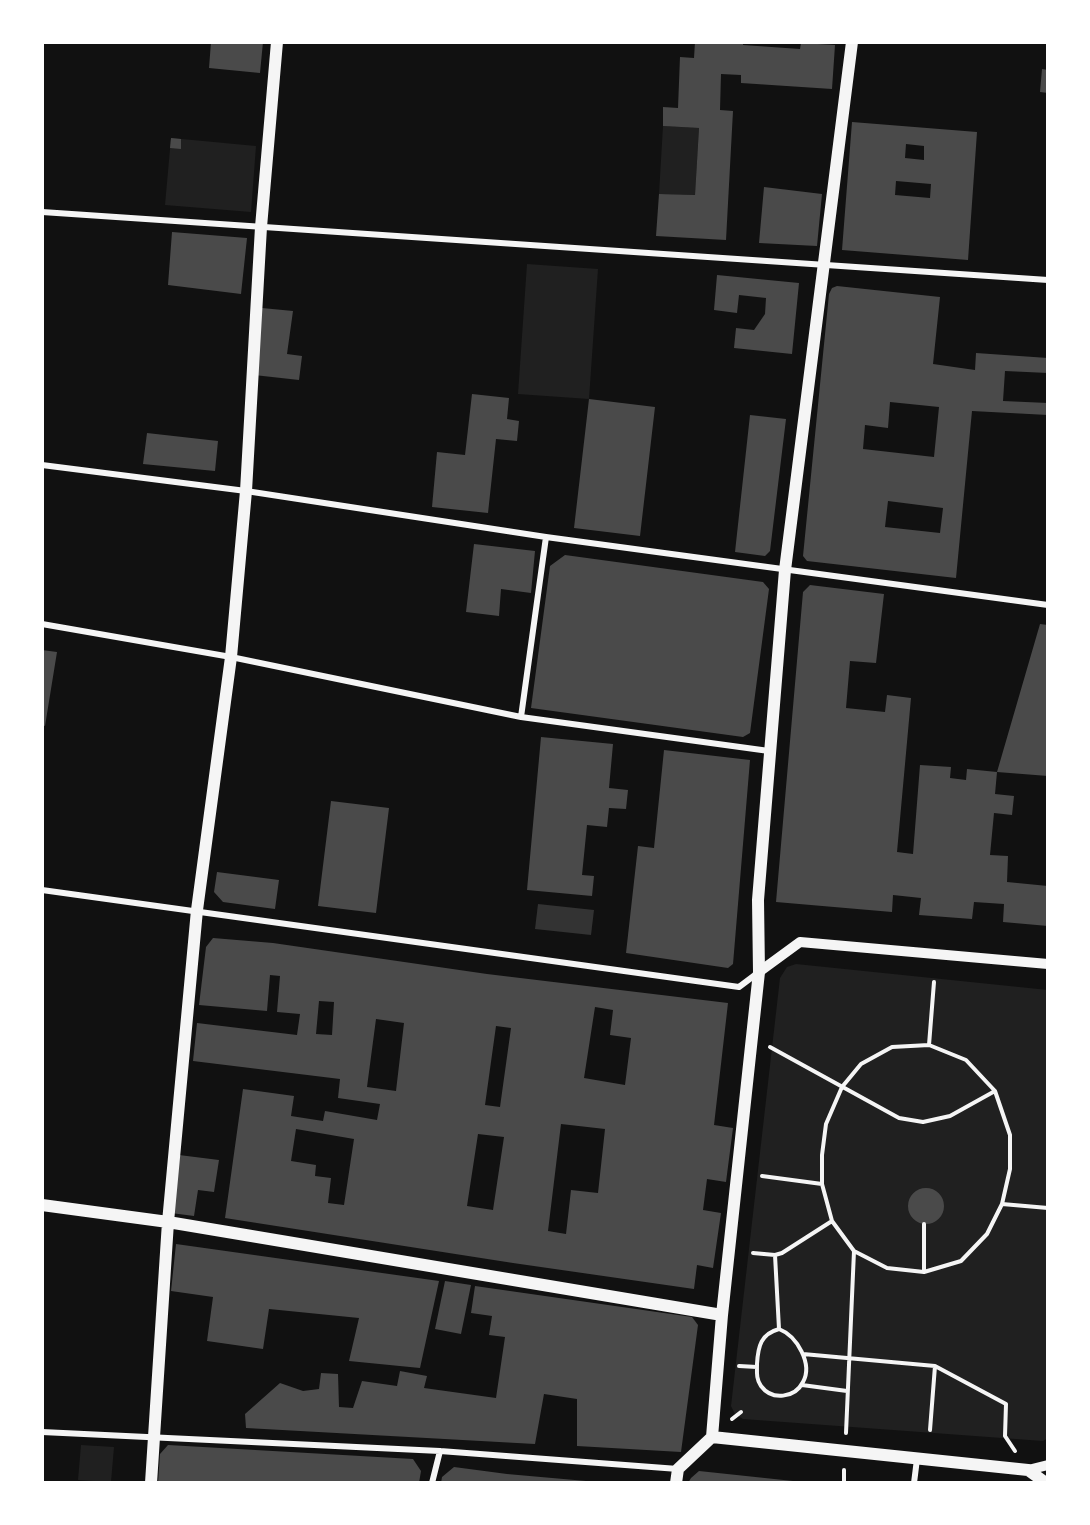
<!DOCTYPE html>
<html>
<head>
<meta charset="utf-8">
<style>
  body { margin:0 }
  #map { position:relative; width:1090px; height:1525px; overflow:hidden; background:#111; font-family:Poppins,sans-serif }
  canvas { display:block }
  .frame { position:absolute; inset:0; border:44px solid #fff; pointer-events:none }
</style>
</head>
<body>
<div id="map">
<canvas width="1090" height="1525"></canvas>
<div class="frame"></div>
</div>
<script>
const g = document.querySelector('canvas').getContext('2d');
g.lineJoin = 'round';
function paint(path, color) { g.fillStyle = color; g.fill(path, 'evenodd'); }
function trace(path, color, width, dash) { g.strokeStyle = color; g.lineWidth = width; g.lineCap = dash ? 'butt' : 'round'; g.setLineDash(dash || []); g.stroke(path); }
paint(new Path2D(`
  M663 126 699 128 695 195 659 194Z
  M171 138 256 146 251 212 165 205Z
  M527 264 598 269 589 399 518 394Z
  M796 964 1048 990V1438L1043 1441 743 1419 735 1414 731 1406 780 978 787 967Z
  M81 1445 114 1447 111 1482 78 1480Z`), '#202020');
paint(new Path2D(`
  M538 904 594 910 591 935 535 929Z`), '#333');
paint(new Path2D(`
  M211 42H263L260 73 209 68Z
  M695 42H743V45L800 49 801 43 835 45 832 89 741 83V75L721 74 720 110 733 111 726 240 656 236 659 194 695 195 699 128 663 126V107L678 108 680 57 694 58Z
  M1042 69 1048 70V93L1040 92Z
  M852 122 977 132 968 260 842 250ZM906 144 924 146V160L905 158ZM896 181 931 184 930 198 895 195Z
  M171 138 181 139V149L170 148Z
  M764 187 822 194 817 246 759 243Z
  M172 232 247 238 241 294 168 285Z
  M717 275 799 283 792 354 734 348 736 328 754 330 765 314 766 298 739 295 737 313 714 310Z
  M837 286 940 297 933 364 975 370 976 353 1048 358V373L1005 371 1003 401 1048 403V415L972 411 956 578 807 561 803 556 829 294 832 288ZM890 402 939 407 934 457 863 449 865 425 888 428ZM888 501 943 508 940 533 885 527Z
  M262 308 293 311 287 354 302 356 299 380 254 375Z
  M472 394 509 398 507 419 519 421 517 441 496 439 488 513 432 507 437 452 465 455Z
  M589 399 655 407 640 536 574 528Z
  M750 415 786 419 770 551 765 556 735 552Z
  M147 433 218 441 215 471 143 464Z
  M474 544 535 551 531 593 501 589 499 616 466 612Z
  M565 555 763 582 769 589 750 733 743 737 531 708 550 566Z
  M810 585 884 594 876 663 850 661 846 708 885 712 887 695 911 698 897 852 913 854 920 765 951 767 950 778 966 780 967 769 997 772 1040 624 1048 625V776L997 772 995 794 1014 796 1012 815 994 813 990 855 1008 856 1007 882 1048 886V926L1003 922 1004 904 974 902 972 919 919 915 921 898 893 895 892 912 776 902 803 592Z
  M42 650 57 652 45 726 42 725Z
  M541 737 613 744 609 788 628 790 626 809 609 808 607 827 587 825 582 875 594 876 592 896 527 890Z
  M664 750 750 760 733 964 728 968 626 953 638 846 654 848Z
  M331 801 389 808 376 913 318 906Z
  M217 872 279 880 275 909 223 902 214 892Z
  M213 938 273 943 487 974 728 1003 714 1125 733 1128 726 1182 707 1179 703 1210 721 1213 713 1268 697 1265 694 1289 513 1263 225 1218 243 1089 294 1096 291 1116 323 1121 325 1111 377 1120 380 1104 338 1098 340 1079 193 1061 197 1023 297 1035 300 1014 277 1012 280 976 270 975 267 1011 199 1005 206 947ZM319 1001 334 1002 332 1035 316 1034ZM595 1007 613 1010 610 1035 631 1038 625 1085 584 1078ZM376 1019 404 1023 396 1091 367 1087ZM496 1026 511 1028 500 1107 485 1105ZM561 1124 605 1129 598 1193 571 1190 566 1234 548 1231ZM296 1129 354 1139 344 1205 328 1203 331 1178 315 1176 316 1165 291 1161ZM478 1134 504 1137 493 1210 467 1206Z
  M179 1155 219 1160 214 1192 198 1190 194 1216 171 1213Z
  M908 1206a18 18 0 1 1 36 0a18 18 0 1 1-36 0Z
  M176 1244 439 1281 420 1368 349 1361 359 1318 269 1309 263 1349 207 1341 213 1297 171 1291Z
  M445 1281 471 1285 461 1334 435 1329Z
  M475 1286 692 1317 698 1325 681 1452 577 1446V1399L544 1394 535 1444 246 1428 245 1414 280 1383 303 1391 319 1389 321 1373 338 1374 339 1407 353 1408 362 1381 397 1386 400 1371 427 1376 424 1388 496 1398 505 1337 489 1335 492 1316 471 1313Z
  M168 1445 413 1459 421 1471 419 1483H158L160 1454Z
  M454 1467 507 1474 586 1481V1483H441L442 1477Z
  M699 1471 793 1481V1483H688L691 1478Z`), '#4a4a4a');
trace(new Path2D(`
  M929 1045 966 1060 995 1091 1010 1135V1169L1002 1204 987 1234 961 1261 924 1272 887 1268 854 1251 832 1221 822 1184V1155L826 1124 842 1087 861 1064 892 1047Z
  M929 1045 934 982
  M770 1047 899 1118 923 1122 950 1116 995 1091
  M762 1176 822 1184
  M1002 1204 1048 1208
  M924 1224V1272
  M753 1253 775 1255
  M779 1329C797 1336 813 1364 803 1382 795 1398 772 1401 761 1386 756 1379 757 1372 757 1364 758 1346 761 1334 779 1329Z
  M779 1329 775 1255 782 1253 832 1221
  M803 1354 935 1366 1006 1404 1005 1436 1015 1451
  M739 1366 757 1367
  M802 1385 847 1391
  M732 1419 741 1412
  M930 1430 935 1366
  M846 1433 854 1251
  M844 1483V1470`), '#f5f5f5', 4);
trace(new Path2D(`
  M42 212 1048 280
  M42 465 246 491 546 537 1048 605
  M42 624 231 657 521 717 769 751
  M521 717 546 537
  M42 890 739 987 759 972
  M42 1432 440 1451 678 1469
  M432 1483 440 1451
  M914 1483 917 1459`), '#f5f5f5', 6);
trace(new Path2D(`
  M759 972 800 942 1048 964
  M1028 1470 1048 1465`), '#f5f5f5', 10);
trace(new Path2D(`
  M42 1205 168 1222 722 1315
  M712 1437 722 1315 759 972 758 900 785 570 852 42
  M712 1437 1028 1470 1046 1483
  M151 1483 168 1222 197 910 231 657 246 491 261 227 277 42
  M676 1483 678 1469 712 1437`), '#f5f5f5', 12);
</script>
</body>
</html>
